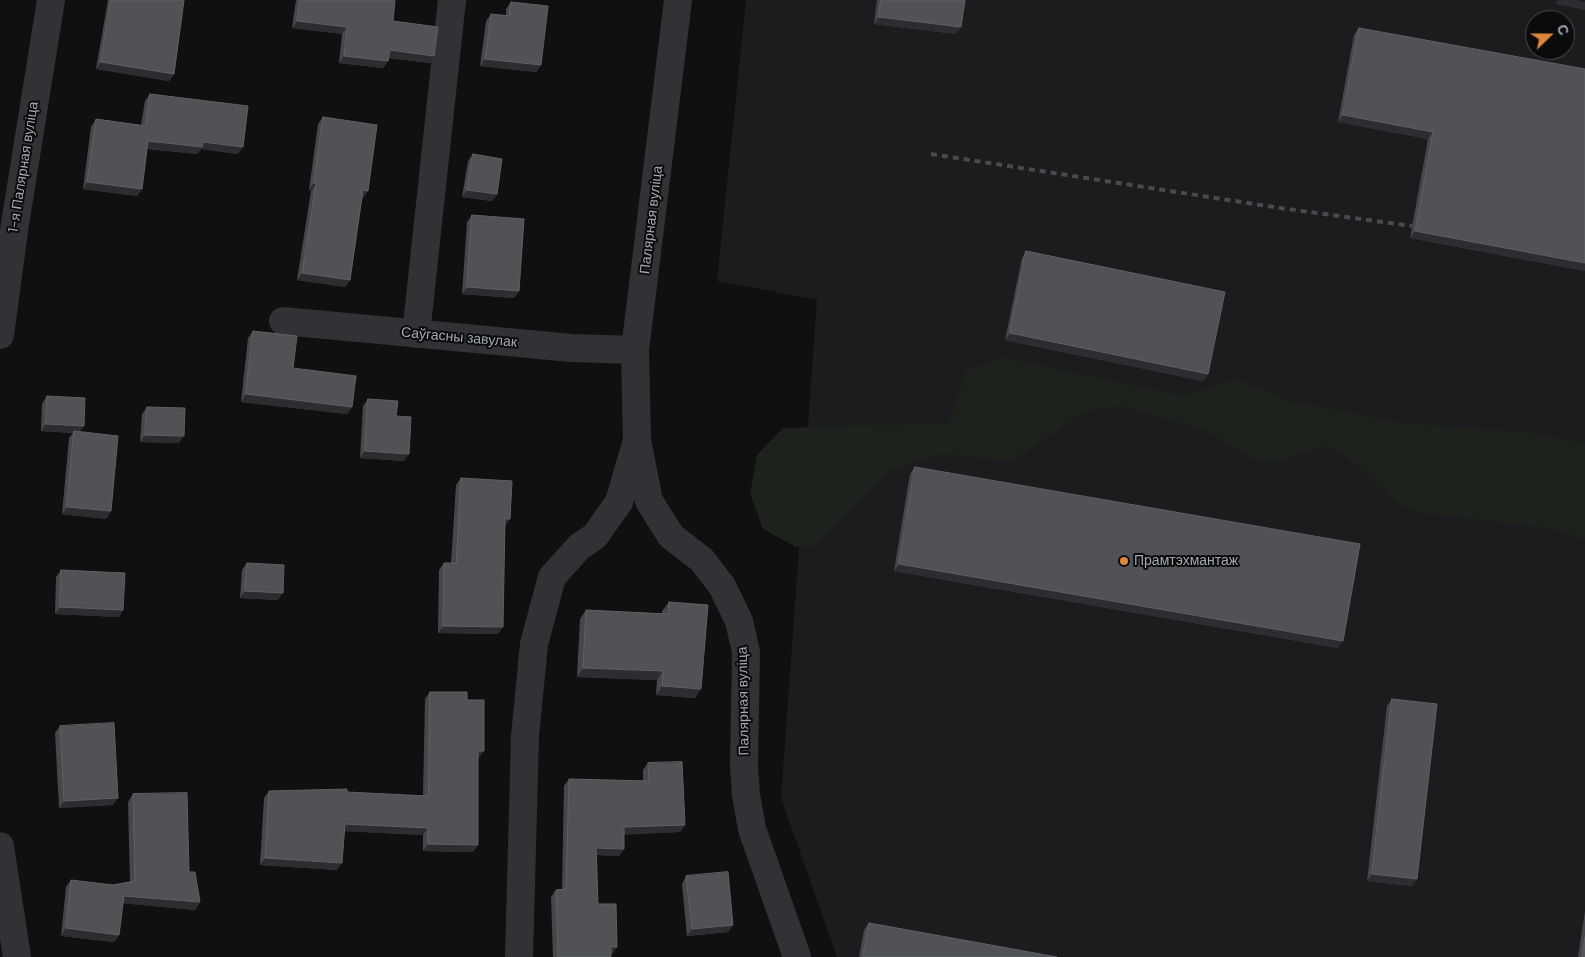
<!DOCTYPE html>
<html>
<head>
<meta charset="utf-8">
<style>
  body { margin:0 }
  #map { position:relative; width:1585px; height:957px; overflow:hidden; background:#101011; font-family:"DM Sans",sans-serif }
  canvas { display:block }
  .north { position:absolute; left:1525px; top:10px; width:50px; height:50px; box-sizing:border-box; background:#0b0b0c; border:1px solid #474a4e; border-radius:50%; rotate:68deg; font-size:14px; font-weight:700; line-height:20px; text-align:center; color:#a2a9b0 }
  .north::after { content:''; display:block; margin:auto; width:18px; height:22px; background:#df8739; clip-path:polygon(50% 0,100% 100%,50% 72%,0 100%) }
</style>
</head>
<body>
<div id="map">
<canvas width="1585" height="957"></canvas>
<div class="north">С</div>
</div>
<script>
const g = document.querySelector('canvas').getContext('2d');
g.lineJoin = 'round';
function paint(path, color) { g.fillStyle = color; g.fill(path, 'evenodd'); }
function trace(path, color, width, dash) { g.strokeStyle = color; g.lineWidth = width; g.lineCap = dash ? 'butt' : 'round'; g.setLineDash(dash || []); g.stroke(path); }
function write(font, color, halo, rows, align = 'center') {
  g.font = font + ' "DM Sans",sans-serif'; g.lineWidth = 4; g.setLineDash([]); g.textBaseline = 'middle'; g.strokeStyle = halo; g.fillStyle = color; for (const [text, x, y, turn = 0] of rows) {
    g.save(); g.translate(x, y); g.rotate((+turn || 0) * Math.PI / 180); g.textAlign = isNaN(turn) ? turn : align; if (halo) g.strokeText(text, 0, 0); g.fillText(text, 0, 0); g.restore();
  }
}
paint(new Path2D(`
  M746 0H1585V957H837L781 798 817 300 717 281ZM1535 20H1565V50H1535Z`), '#1c1c1e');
paint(new Path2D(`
  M1001 357 1184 396 1236 379 1290 401 1405 423 1534 433 1585 443V539L1545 528 1415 512 1398 504 1343 453 1326 446 1275 462 1255 460 1207 431 1120 406 1084 412 1012 461 941 454 889 471 814 546 796 547 763 529 750 494 757 455 783 428 949 423 967 370Z`), '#1d231c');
trace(new Path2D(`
  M678 0 635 350 637 440 649 501 671 536 702 560 722 586 739 621 746 652 744 766 746 795 752 829 797 957
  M283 321 572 348 635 350
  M416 334 452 0
  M519 957 525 736 534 644 552 577 579 547 595 536 619 502 636 444`), '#313235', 28);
trace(new Path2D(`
  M0 335 15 224 51 0
  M0 846 17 957`), '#313235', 28);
trace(new Path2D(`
  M931 154 1280 208 1412 226`), '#484b4e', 4, [6, 5]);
paint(new Path2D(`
  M108 0H184L174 74 169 81 96 69Z
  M296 0H395L393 21 434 56 430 63 389 58 388 61 383 68 339 63 342 34 292 28Z
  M877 0H965L956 34 874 24Z
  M511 2 541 65 536 72 480 66 486 21 491 14 506 15V9Z
  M1359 28 1585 69V271L1410 238 1428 139 1338 122 1354 35Z
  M150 94 238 154 201 149 197 154 147 149 142 189 137 196 83 189 91 127 96 119 141 125 145 101Z
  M323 117 368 191 363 198H362L350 280 345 287 297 280 311 191 309 190 318 124Z
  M473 154 497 194 492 201 462 197 468 161Z
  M472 215 519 291 514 298 462 294 467 222Z
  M1026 251 1208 374 1203 381 1005 340 1022 258Z
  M253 331 293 368 352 407 347 414 241 402 248 338Z
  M47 396 80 432 111 511 106 519 62 514 69 438 73 433 41 431 42 404Z
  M368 399 396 416 404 461 360 458 363 406Z
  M147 407 179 443 140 442 142 414Z
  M915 467 1338 648 894 571 910 474Z
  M461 478 510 519 505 525 498 634 438 633 439 570 444 563H451L456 485Z
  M247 563 278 600 240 598 242 570Z
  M61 570 123 610 119 617 55 614 56 577Z
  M669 602 695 698 656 695 657 680 577 677 580 619 586 610 662 614V611Z
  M430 692 467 700 479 758H478V845L473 852 423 851V835L344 831 337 870 260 865 264 798 269 791 347 792 423 796 425 699Z
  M1392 699 1412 886 1367 881 1387 706Z
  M60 726 113 805 59 808 55 733Z
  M648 763 685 825 680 832 624 834V849L619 856 597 855 598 904 617 947 612 954H611V957H553L551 897 556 890 562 889 564 786 569 779 643 781V770Z
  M133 794 189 872 200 902 195 910 123 903 119 935 114 942 61 936 66 887 71 880 113 885 130 882 128 802Z
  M686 876 733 925 728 932 687 936 682 884Z
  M1585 911V957H1578Z
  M869 923 1057 957H859L864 930Z`), '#46474c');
paint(new Path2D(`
  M1558 0H1576L1585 2V10L1555 4Z
  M879 17 961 27 956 34 874 24Z
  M297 21 347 27 342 34 292 28Z
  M390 50 434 56 430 63 385 57Z
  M344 56 388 61 383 68 339 63Z
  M485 59 541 65 536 72 480 66Z
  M101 62 174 74 169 81 96 69Z
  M1343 115 1433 132 1428 139 1338 122Z
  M148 141 203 142 243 147 238 154 201 149 197 154 143 148Z
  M87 182 142 189 137 196 83 189Z
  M314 183 316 184 311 191 309 190Z
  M363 190 368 191 363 198 358 197Z
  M467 190 497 194 492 201 462 197Z
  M1415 231 1585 263V271L1410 238Z
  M302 273 350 280 345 287 297 280Z
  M467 287 519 291 514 298 462 294Z
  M1010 333 1208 374 1203 381 1005 340Z
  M246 394 352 407 347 414 241 402Z
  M46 424 84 426 79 433 74 431 73 433 41 431Z
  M145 435 184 436 179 443 140 442Z
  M365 451 409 454 404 461 360 458Z
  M67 507 111 511 106 519 62 514Z
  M505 519H510L505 526Z
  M899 564 1343 641 1338 648 894 571Z
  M245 591 283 593 278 600 240 598Z
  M60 607 123 610 119 617 55 614Z
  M443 626 503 627 498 634 438 633Z
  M583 668 663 671 657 680 577 677Z
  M662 686 701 689 695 698 656 695Z
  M478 751H484L479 758H473Z
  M118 798 113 805 59 808 64 801Z
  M345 824 428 828 423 835 340 831Z
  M685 825 680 832 620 835 624 827Z
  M428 844 478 845 473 852 423 851Z
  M596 848 624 849 619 856 591 855Z
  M265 858 342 863 337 870 260 865Z
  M1372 874 1417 879 1412 886 1367 881Z
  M124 896 200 902 195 910 119 903Z
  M733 925 728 932 687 936 692 929Z
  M66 928 119 935 114 942 61 936Z
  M611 947H617L612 954H606Z`), '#2c2d30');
const building = new Path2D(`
  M111 0H184L174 74 101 62Z
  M300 0H395L393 21 438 27 434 56 390 50 388 61 344 56 347 27 297 21Z
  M881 0H965L961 27 879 17Z
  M511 2 548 6 541 65 485 59 491 14 509 16Z
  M1359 28 1585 69V263L1415 231 1433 132 1343 115Z
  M150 94 248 106 243 147 203 142 202 147 148 141 142 189 87 182 96 119 145 126Z
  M323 117 377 125 368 191 363 190 350 280 302 273 316 184 314 183Z
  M473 154 502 159 497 194 467 190Z
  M472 215 524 219 519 291 467 287Z
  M1026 251 1225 292 1208 374 1010 333Z
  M253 331 297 336 293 368 356 376 352 407 246 394Z
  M47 396 85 398 84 426 46 424Z
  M368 399 398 401 396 416 411 417 409 454 365 451Z
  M147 407 185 408 184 436 145 435Z
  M74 431 118 436 111 511 67 507Z
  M915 467 1360 544 1343 641 899 564Z
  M461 478 512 481 510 519H505L503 627 443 626 444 563H456Z
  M247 563 284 565 283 593 245 591Z
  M61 570 125 573 123 610 60 607Z
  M669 602 708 605 701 689 662 686 663 671 583 668 586 610 668 614Z
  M430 692H467V700H484V751H478V845L428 844V828L345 824 342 863 265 858 269 791 347 789V792L428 796Z
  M1392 699 1437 704 1417 879 1372 874Z
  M114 723 118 798 64 801 60 726Z
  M682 762 685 825 624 827V849L596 848 598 904H616L617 947H611V957H558L556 890 566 889 569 779 649 781 648 763Z
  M187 793 189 872H195L200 902 124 896 119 935 66 928 71 880 113 885 135 881 133 794Z
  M728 872 733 925 692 929 686 876Z
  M869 923 1057 957H863Z
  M1585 937V957H1582Z`);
paint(building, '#505256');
trace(building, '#5d6064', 1);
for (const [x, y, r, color] of [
  [1124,561,5,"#df8739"]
]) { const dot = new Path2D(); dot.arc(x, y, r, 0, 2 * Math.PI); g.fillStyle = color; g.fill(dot); trace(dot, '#0b0b0c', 2); }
write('14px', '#a2a9b0', '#0b0b0c', [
  ["1-я Палярная вуліца",24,167,-81],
  ["Палярная вуліца",652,220,-83],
  ["Саўгасны завулак",459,338,5],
  ["Палярная вуліца",744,701,-91]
]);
write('14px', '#a2a9b0', '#0b0b0c', [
  ["Прамтэхмантаж",1134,561]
], 'left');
</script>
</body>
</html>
